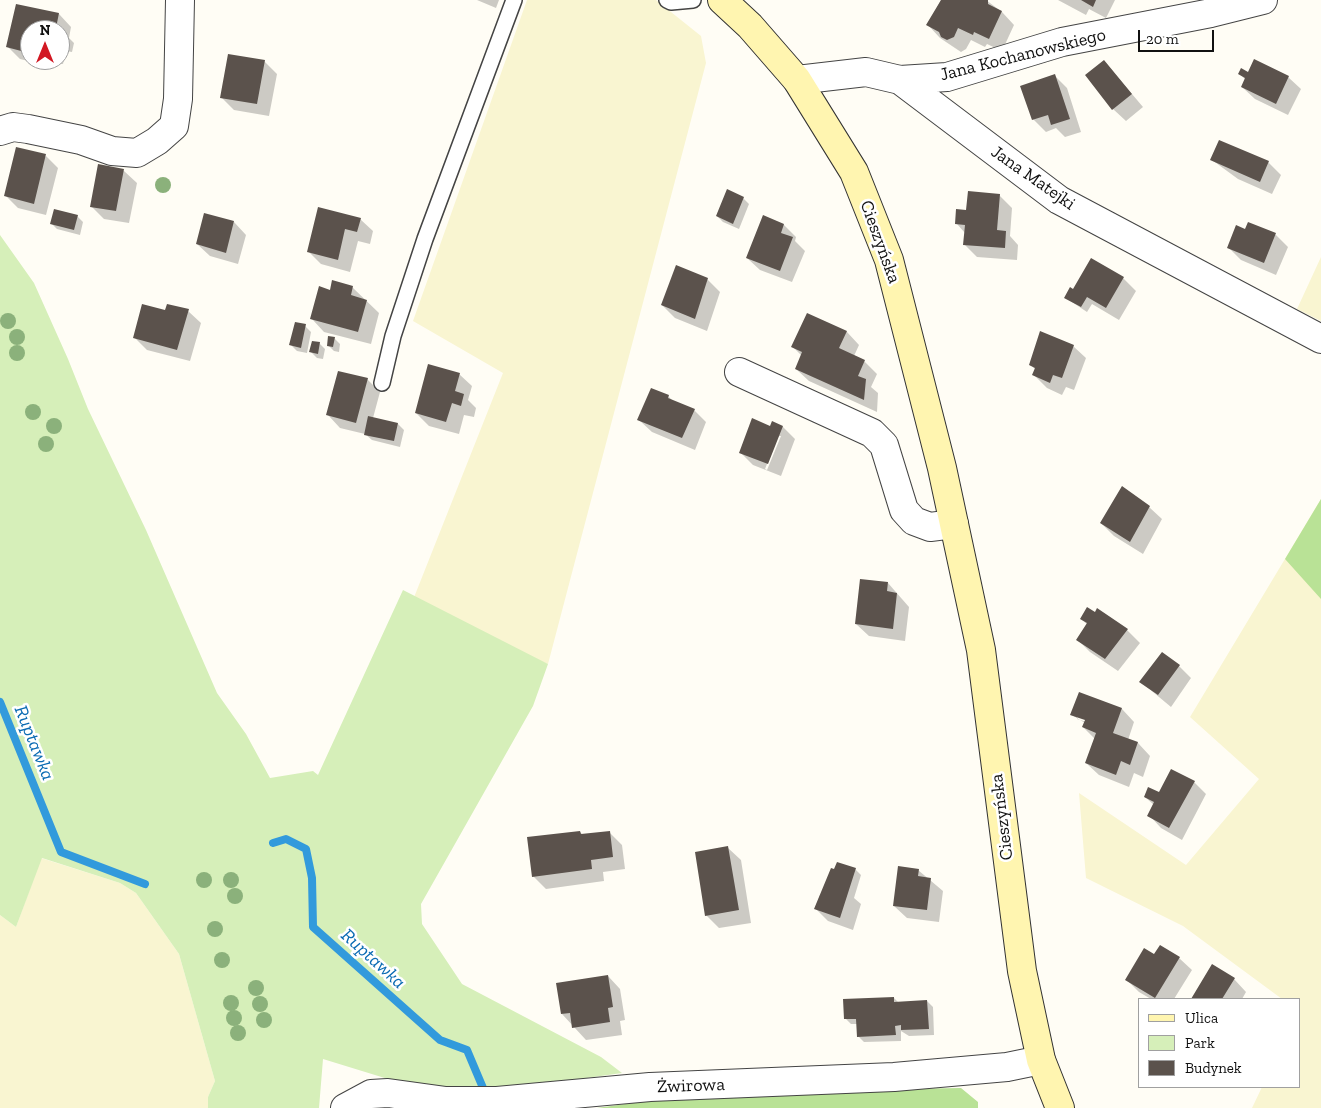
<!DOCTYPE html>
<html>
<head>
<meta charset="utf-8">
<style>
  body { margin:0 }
  #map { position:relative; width:1321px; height:1108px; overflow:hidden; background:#fffdf5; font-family:"Zilla Slab",serif }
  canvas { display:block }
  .legend { position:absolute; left:1138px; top:998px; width:162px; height:90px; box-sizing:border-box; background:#fff; border:1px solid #a0a0a0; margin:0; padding:6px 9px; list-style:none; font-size:15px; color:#111 }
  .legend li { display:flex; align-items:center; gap:10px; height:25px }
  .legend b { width:25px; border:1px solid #a0a0a0 }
  .north { position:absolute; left:20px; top:20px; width:50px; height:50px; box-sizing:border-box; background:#fff; border:1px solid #a0a0a0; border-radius:50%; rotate:0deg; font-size:14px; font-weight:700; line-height:20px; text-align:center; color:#111 }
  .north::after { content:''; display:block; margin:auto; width:18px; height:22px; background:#d21823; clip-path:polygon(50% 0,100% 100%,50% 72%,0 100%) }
  .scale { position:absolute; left:1138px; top:30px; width:76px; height:22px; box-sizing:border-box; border:2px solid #111; border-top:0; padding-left:6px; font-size:15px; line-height:18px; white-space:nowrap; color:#111; -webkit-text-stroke:4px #fff; paint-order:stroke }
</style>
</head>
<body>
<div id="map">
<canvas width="1321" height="1108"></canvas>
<ul class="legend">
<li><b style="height:6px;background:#fff5b0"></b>Ulica</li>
<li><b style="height:14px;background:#d6efb9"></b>Park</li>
<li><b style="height:14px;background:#5b524c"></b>Budynek</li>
</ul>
<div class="north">N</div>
<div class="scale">20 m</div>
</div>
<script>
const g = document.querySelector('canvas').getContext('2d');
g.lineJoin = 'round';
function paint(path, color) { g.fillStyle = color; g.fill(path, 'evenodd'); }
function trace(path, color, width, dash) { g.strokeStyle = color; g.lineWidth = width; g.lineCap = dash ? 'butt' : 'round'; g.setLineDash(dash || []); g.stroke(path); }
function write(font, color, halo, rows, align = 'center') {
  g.font = font + ' "Zilla Slab",serif'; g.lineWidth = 5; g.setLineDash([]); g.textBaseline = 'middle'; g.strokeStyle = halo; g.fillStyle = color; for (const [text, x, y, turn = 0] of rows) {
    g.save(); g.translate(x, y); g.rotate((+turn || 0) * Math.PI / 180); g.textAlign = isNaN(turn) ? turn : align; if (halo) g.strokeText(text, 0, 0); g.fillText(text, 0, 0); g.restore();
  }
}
paint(new Path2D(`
  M527 0H656L701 36 706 63 548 664 407 615 503 373 413 321Z
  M1321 257V321L1297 309Z
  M1321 499V1108H1252L1262 1087H1300V999H1282L1183 926 1086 878 1079 793 1186 865 1259 779 1190 717Z
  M41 858 120 883 136 893 179 954 215 1081 208 1097V1108H0V915L16 927Z`), '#f9f5d1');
paint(new Path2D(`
  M0 235 34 283 68 359 88 409 146 530 217 693 246 734 270 778 313 771 318 775 403 590 548 664 533 706 421 904 422 924 462 984 601 1057 622 1073 501 1090 427 1091 323 1059 319 1108H208V1097L215 1081 179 954 136 893 120 883 42 858 16 927 0 915Z`), '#d6efb9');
paint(new Path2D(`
  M1321 499V599L1285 559Z
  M961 1088 978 1102V1108H597L710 1092Z`), '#b9e296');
paint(new Path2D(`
  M477 0H499L496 8Z
  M941 0H986L1002 12 1014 25 1002 51 987 44 985 47 971 40 966 49 961 52 940 38 928 25Z
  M1058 0H1115L1106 18 1089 9 1086 15Z
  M17 6 59 14 71 27 69 38 74 43 72 52 66 51 63 64 43 60H60V30H30V60H38L37 63 20 59 8 47Z
  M264 61 277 74 269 116 234 110 222 98Z
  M1104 61 1143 107 1126 121 1113 109Z
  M1249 73 1288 77 1301 89 1288 115 1255 99 1242 87 1246 80 1240 74Z
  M1055 76 1067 88 1081 132 1065 137 1056 128 1046 132 1033 119Z
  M46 156 58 168 46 215 18 208 5 195Z
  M1212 160 1268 162 1281 175 1272 194 1238 179Z
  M99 165 124 171 137 183 129 223 104 219 91 206Z
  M999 195 1012 208 1010 236 1018 245 1017 260 977 257 964 244 965 233 957 224 967 211Z
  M743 198 749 204 739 229 723 222 717 216Z
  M77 216 83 222 80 235 57 229 51 223Z
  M763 217 784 225 796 237 795 241 805 251 792 282 760 270 747 258Z
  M360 219 373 231 370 244 358 241 350 272 321 264 308 251Z
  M234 222 246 235 238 264 210 256 197 244Z
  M1248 223 1276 235 1288 247 1276 275 1241 260 1228 247 1245 230Z
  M1091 260 1123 278 1136 291 1119 320 1092 304 1087 312 1066 298 1074 290Z
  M707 279 720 292 707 331 675 318 662 305Z
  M352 287 379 313 371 344 324 332 312 319 331 291Z
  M188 311 201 323 190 361 147 350 134 337Z
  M808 315 847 332 859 345 854 356 864 361 877 374 871 387 878 393 877 412 809 381 796 369 802 356 793 347Z
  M305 326 311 332 307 353 297 351 291 345Z
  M334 338 340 344 339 352 334 351 328 345Z
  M319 343 325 349 323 359 317 358 311 352Z
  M1073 346 1086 358 1074 390 1066 387 1062 395 1047 388 1034 375 1036 370 1031 365Z
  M459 374 472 386 468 400 476 408 474 417 464 415 459 434 429 426 416 413Z
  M367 379 380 392 373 418 398 424 404 430 400 447 372 440 365 434 340 428 328 415Z
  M668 396 674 402 694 410 706 422 695 450 652 432 639 420Z
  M771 427H783L795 439 781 476 753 465 740 452ZM778 436H781L767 470 765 469Z
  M1149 507 1162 519 1143 554 1114 536 1101 523Z
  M888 583 909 607 905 641 869 636 856 624Z
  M1097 610 1127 630 1140 643 1118 671 1090 652 1078 640 1088 625 1081 619 1095 614Z
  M1179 666 1191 678 1171 707 1141 682Z
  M1080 693 1122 709 1134 722 1128 740 1138 743 1150 756 1143 777 1134 773 1129 787 1099 775 1086 763 1095 739 1083 727 1085 723 1072 715ZM1077 716 1091 721 1090 723 1077 719Z
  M1194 782 1206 794 1182 840 1161 828 1149 815 1154 805 1145 797Z
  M580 832 583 835 609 832 622 845 625 869 603 872 604 881 546 889 533 876Z
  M728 848 741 860 751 923 719 928 706 915Z
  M855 869 861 875 854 898 861 904 853 930 828 921 815 908 820 895 822 896Z
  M918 870 943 891 939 922 907 918 894 906Z
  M1155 956 1179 958 1192 970 1174 999H1151L1139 992 1126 979Z
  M1212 966 1234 979 1246 992 1242 999H1192Z
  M608 976 620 989 625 1020 620 1021 622 1035 586 1040 562 1014Z
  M894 998 899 1003 927 1001 933 1007 934 1035 909 1036 901 1031V1041L864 1042 858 1036V1024H851L845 1018Z`), '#0003');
trace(new Path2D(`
  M0 702 61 852 145 884
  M273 843 286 839 306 849 312 878 313 927 440 1040 467 1050 486 1095`), '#329adc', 8);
paint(new Path2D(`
  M941 0H988V4L1002 11 989 39 974 32 973 35 958 28 954 37 947 40 941 37 939 32 926 25Z
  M1081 0H1096L1093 7Z
  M16 4 59 13 56 28 61 30H30V48L26 47 25 52 6 47Z
  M228 54 265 60 257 104 220 98Z
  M1254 59 1289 76 1276 104 1241 87 1245 78 1238 74 1241 68 1248 72Z
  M1104 60 1132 94 1112 110 1085 75Z
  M1055 74 1070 119 1051 125 1048 115 1032 120 1020 86Z
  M1219 140 1269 161 1260 182 1210 160Z
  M16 147 46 154 34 204 4 196Z
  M98 164 124 169 116 211 90 207Z
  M727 189 744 197 733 224 716 216Z
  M968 191 1000 194 997 230 1006 231 1005 248 963 245 965 225 955 224 956 209 966 210Z
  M318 207 361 218 357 232 345 229 338 260 307 252Z
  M54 209 78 215 74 230 50 224Z
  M204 213 234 221 226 253 196 244Z
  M763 215 784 224 781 233 793 237 780 271 746 258Z
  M1248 222 1276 233 1264 263 1227 248 1236 225 1245 229Z
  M1091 258 1124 277 1106 308 1087 297 1081 307 1064 298 1070 287 1073 289Z
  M676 265 708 278 695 319 661 305Z
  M332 280 353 286 351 295 367 300 358 332 310 319 319 286 330 290Z
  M142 304 165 310 167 304 189 309 177 350 133 338Z
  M807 313 847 331 839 348 865 360 858 376 866 379 864 400 795 369 802 352 791 347Z
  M295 322 306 324 301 348 289 345Z
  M1040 331 1074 345 1062 378 1053 375 1050 383 1032 375 1035 368 1029 365Z
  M328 336 335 337 333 347 327 346Z
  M312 341 320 342 318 354 309 352Z
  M428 364 460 373 455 391 464 394 461 406 452 403 446 422 415 413Z
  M338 371 368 378 356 423 326 415Z
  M651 388 669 395 668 398 695 409 682 438 637 420Z
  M368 416 398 423 394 441 364 435Z
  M752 418 770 426 772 421 783 426 768 464 739 453Z
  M1122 486 1150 506 1130 542 1100 523Z
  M860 579 888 582 887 591 897 593 893 629 855 624Z
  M1087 607 1095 612 1097 608 1128 629 1105 659 1076 640 1087 623 1080 619Z
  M1162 652 1180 665 1158 695 1139 682Z
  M1079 692 1122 708 1113 733 1138 742 1130 765 1121 761 1116 775 1085 763 1096 733 1082 727 1085 720 1070 715Z
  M1171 769 1195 781 1169 828 1147 816 1154 802 1144 797 1148 787 1159 792Z
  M580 831 581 834 610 831 613 857 591 860 592 869 532 877 527 837Z
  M728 846 739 910 705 916 695 852Z
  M837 862 856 868 840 918 814 909 831 868 834 869Z
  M898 866 919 869 918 876 931 878 927 910 893 906Z
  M1160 945 1180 957 1155 998 1125 980 1144 948 1154 954Z
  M1212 964 1235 978 1222 999H1191Z
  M608 975 613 1007 608 1008 610 1022 572 1028 570 1013 561 1014 556 983Z
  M894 997V1002L927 1000 929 1029 901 1030V1025L895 1026 896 1035 857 1037 856 1019H844L843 999Z`), '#5b524c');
const lane = new Path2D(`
  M667 0 671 2 693 0
  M382 383 393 336 425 239 514 0`);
const street = new Path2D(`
  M797 80 866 72 900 80 1059 200 1321 339
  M900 80 947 77 1062 42 1211 13 1263 0
  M0 131 13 127 28 129 81 140 112 151 137 153 157 141 174 126 178 99 180 0
  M739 372 872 433 884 445 904 510 914 521 930 527 954 524
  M345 1108 371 1094 388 1093 446 1101H497L650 1087 894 1077 1007 1067 1041 1060`);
const secondary = new Path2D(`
  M722 0 750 26 797 80 854 172 889 260 942 468 981 650 1022 971 1041 1060 1060 1108`);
trace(lane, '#444', 18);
trace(street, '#444', 30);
trace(secondary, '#333', 30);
trace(lane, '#fff', 15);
trace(street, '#fff', 28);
trace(secondary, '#fff5b0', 28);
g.fillStyle = '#8bb17b';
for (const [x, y] of [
  [163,185],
  [8,321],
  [17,337],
  [17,353],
  [33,412],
  [54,426],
  [46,444],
  [204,880],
  [231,880],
  [235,896],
  [215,929],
  [222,960],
  [256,988],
  [231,1003],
  [260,1004],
  [234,1018],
  [264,1020],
  [238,1033]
]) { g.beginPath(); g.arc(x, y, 8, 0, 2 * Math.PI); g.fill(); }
write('18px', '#111', '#fff', [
  ["Jana Kochanowskiego",1023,55,-14],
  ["Jana Matejki",1033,178,35],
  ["Cieszyńska",880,242,70],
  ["Cieszyńska",1002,817,-97],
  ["Żwirowa",691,1086,-2]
]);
write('italic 19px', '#0a6bb3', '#fff', [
  ["Ruptawka",34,743,68],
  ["Ruptawka",373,959,42]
]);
</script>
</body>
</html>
